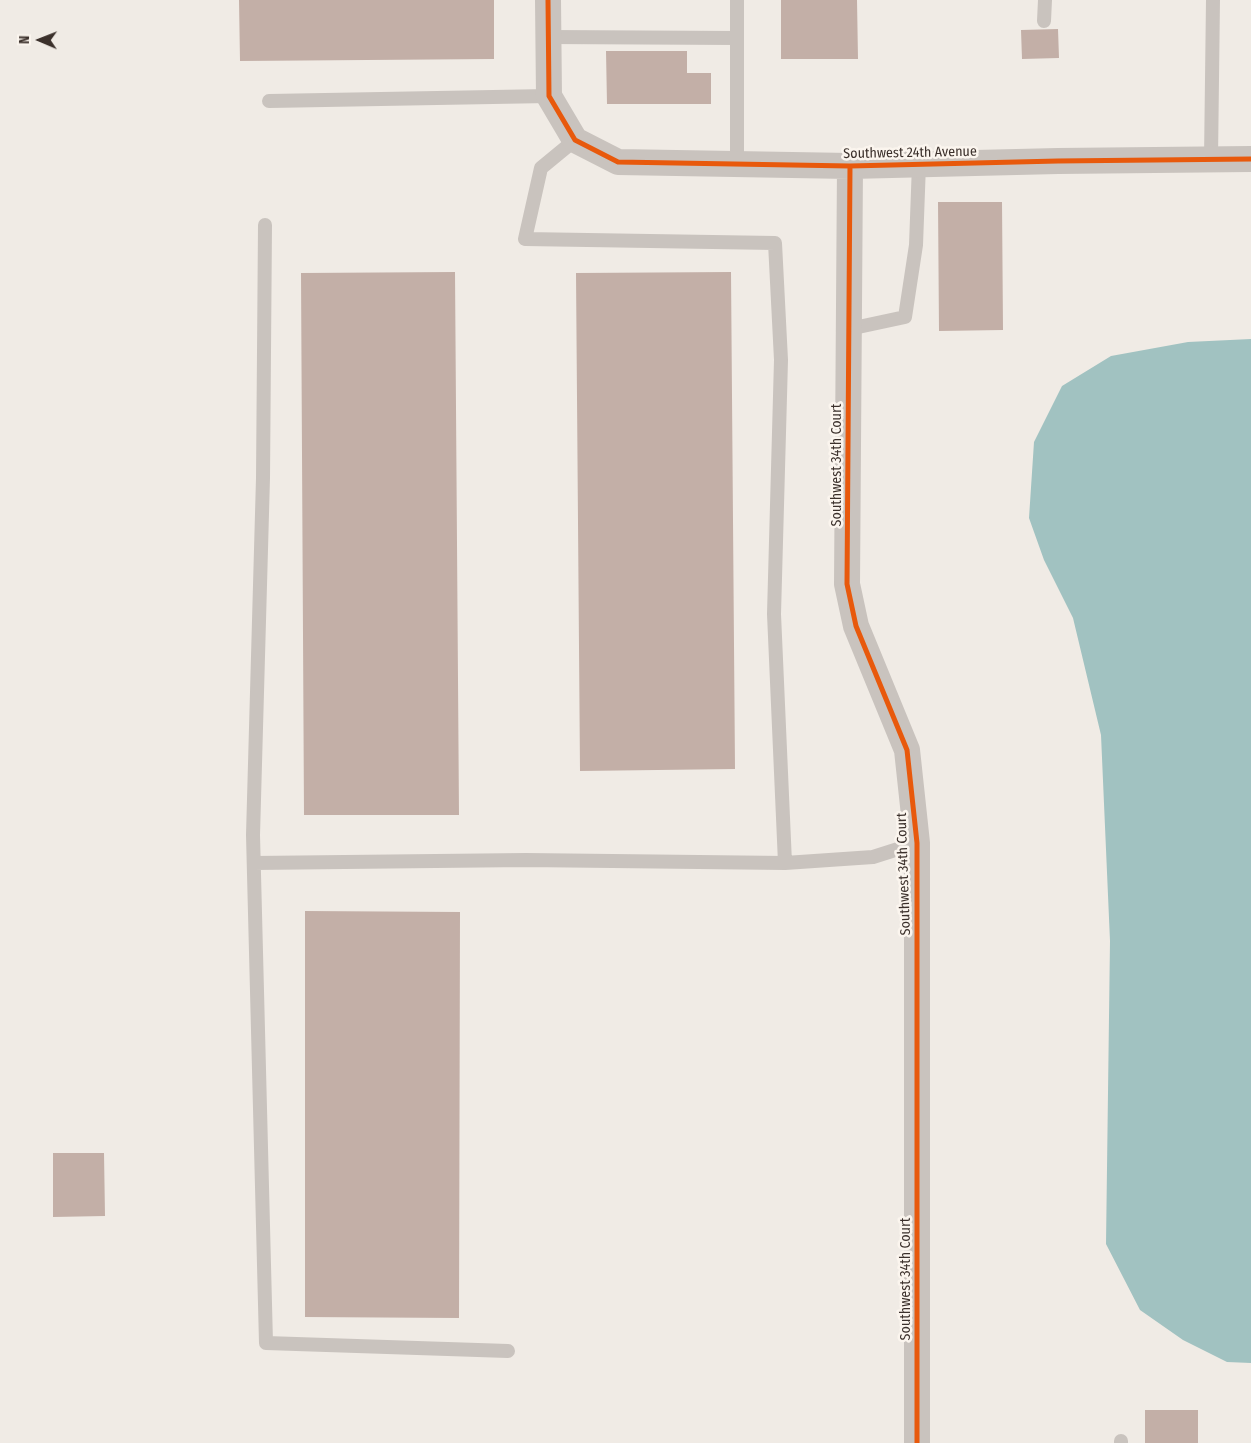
<!DOCTYPE html>
<html>
<head>
<meta charset="utf-8">
<style>
  body { margin:0 }
  #map { position:relative; width:1251px; height:1443px; overflow:hidden; background:#f0ebe5; font-family:"Fira Sans Condensed",sans-serif }
  canvas { display:block }
  .north { position:absolute; left:15px; top:15px; width:50px; height:50px; -webkit-text-stroke:4px #fbf5ee; paint-order:stroke; rotate:271deg; font-size:14px; font-weight:700; line-height:20px; text-align:center; color:#3b302b }
  .north::after { content:''; display:block; margin:auto; width:18px; height:22px; background:#3b302b; clip-path:polygon(50% 0,100% 100%,50% 72%,0 100%) }
</style>
</head>
<body>
<div id="map">
<canvas width="1251" height="1443"></canvas>
<div class="north">N</div>
</div>
<script>
const g = document.querySelector('canvas').getContext('2d');
g.lineJoin = 'round';
function paint(path, color) { g.fillStyle = color; g.fill(path, 'evenodd'); }
function trace(path, color, width, dash) { g.strokeStyle = color; g.lineWidth = width; g.lineCap = dash ? 'butt' : 'round'; g.setLineDash(dash || []); g.stroke(path); }
function write(font, color, halo, rows, align = 'center') {
  g.font = font + ' "Fira Sans Condensed",sans-serif'; g.lineWidth = 5; g.setLineDash([]); g.textBaseline = 'middle'; g.strokeStyle = halo; g.fillStyle = color; for (const [text, x, y, turn = 0] of rows) {
    g.save(); g.translate(x, y); g.rotate((+turn || 0) * Math.PI / 180); g.textAlign = isNaN(turn) ? turn : align; if (halo) g.strokeText(text, 0, 0); g.fillText(text, 0, 0); g.restore();
  }
}
paint(new Path2D(`
  M1251 339V1363L1227 1362 1183 1340 1140 1310 1106 1244 1110 941 1101 735 1073 618 1044 560 1029 518 1034 442 1062 386 1111 356 1188 342Z`), '#a1c2c1');
paint(new Path2D(`
  M239 0H494V59L240 61Z
  M781 0H857L858 59H781Z
  M1058 29 1059 58 1022 59 1021 30Z
  M606 51H687V73H711V104H607Z
  M938 202H1002L1003 330 939 331Z
  M455 272 459 815H304L301 273Z
  M731 272 735 769 580 771 576 273Z
  M305 911 460 912 459 1318 305 1317Z
  M53 1153H104L105 1216 53 1217Z
  M1145 1410H1198V1443H1145Z`), '#c3afa7');
trace(new Path2D(`
  M1044 21 1045 0
  M548 37 737 38V0
  M269 101 549 96
  M575 140 541 168 525 239 775 243 781 360 774 614 785 863
  M1211 159 1213 0
  M737 164V38
  M265 225 263 478 253 835 266 1343 508 1351
  M849 329 905 317 916 245 919 164
  M254 863 526 860 785 863 873 857 917 843
  M1121 1443V1441`), '#c9c3be', 14);
trace(new Path2D(`
  M548 0 549 96 575 140 618 162 850 166 1058 161 1251 159
  M850 166 847 584 856 626 907 750 917 843V1443`), '#c9c3be', 26);
trace(new Path2D(`
  M548 0 549 96 575 140 618 162 850 166 1058 161 1251 159
  M850 166 847 584 856 626 907 750 917 843V1443`), '#e8590c', 5);
write('14px', '#3b302b', '#fbf5ee', [
  ["Southwest 24th Avenue",910,153,-1],
  ["Southwest 34th Court",837,465,-90],
  ["Southwest 34th Court",904,874,-92],
  ["Southwest 34th Court",906,1279,-90]
]);
</script>
</body>
</html>
